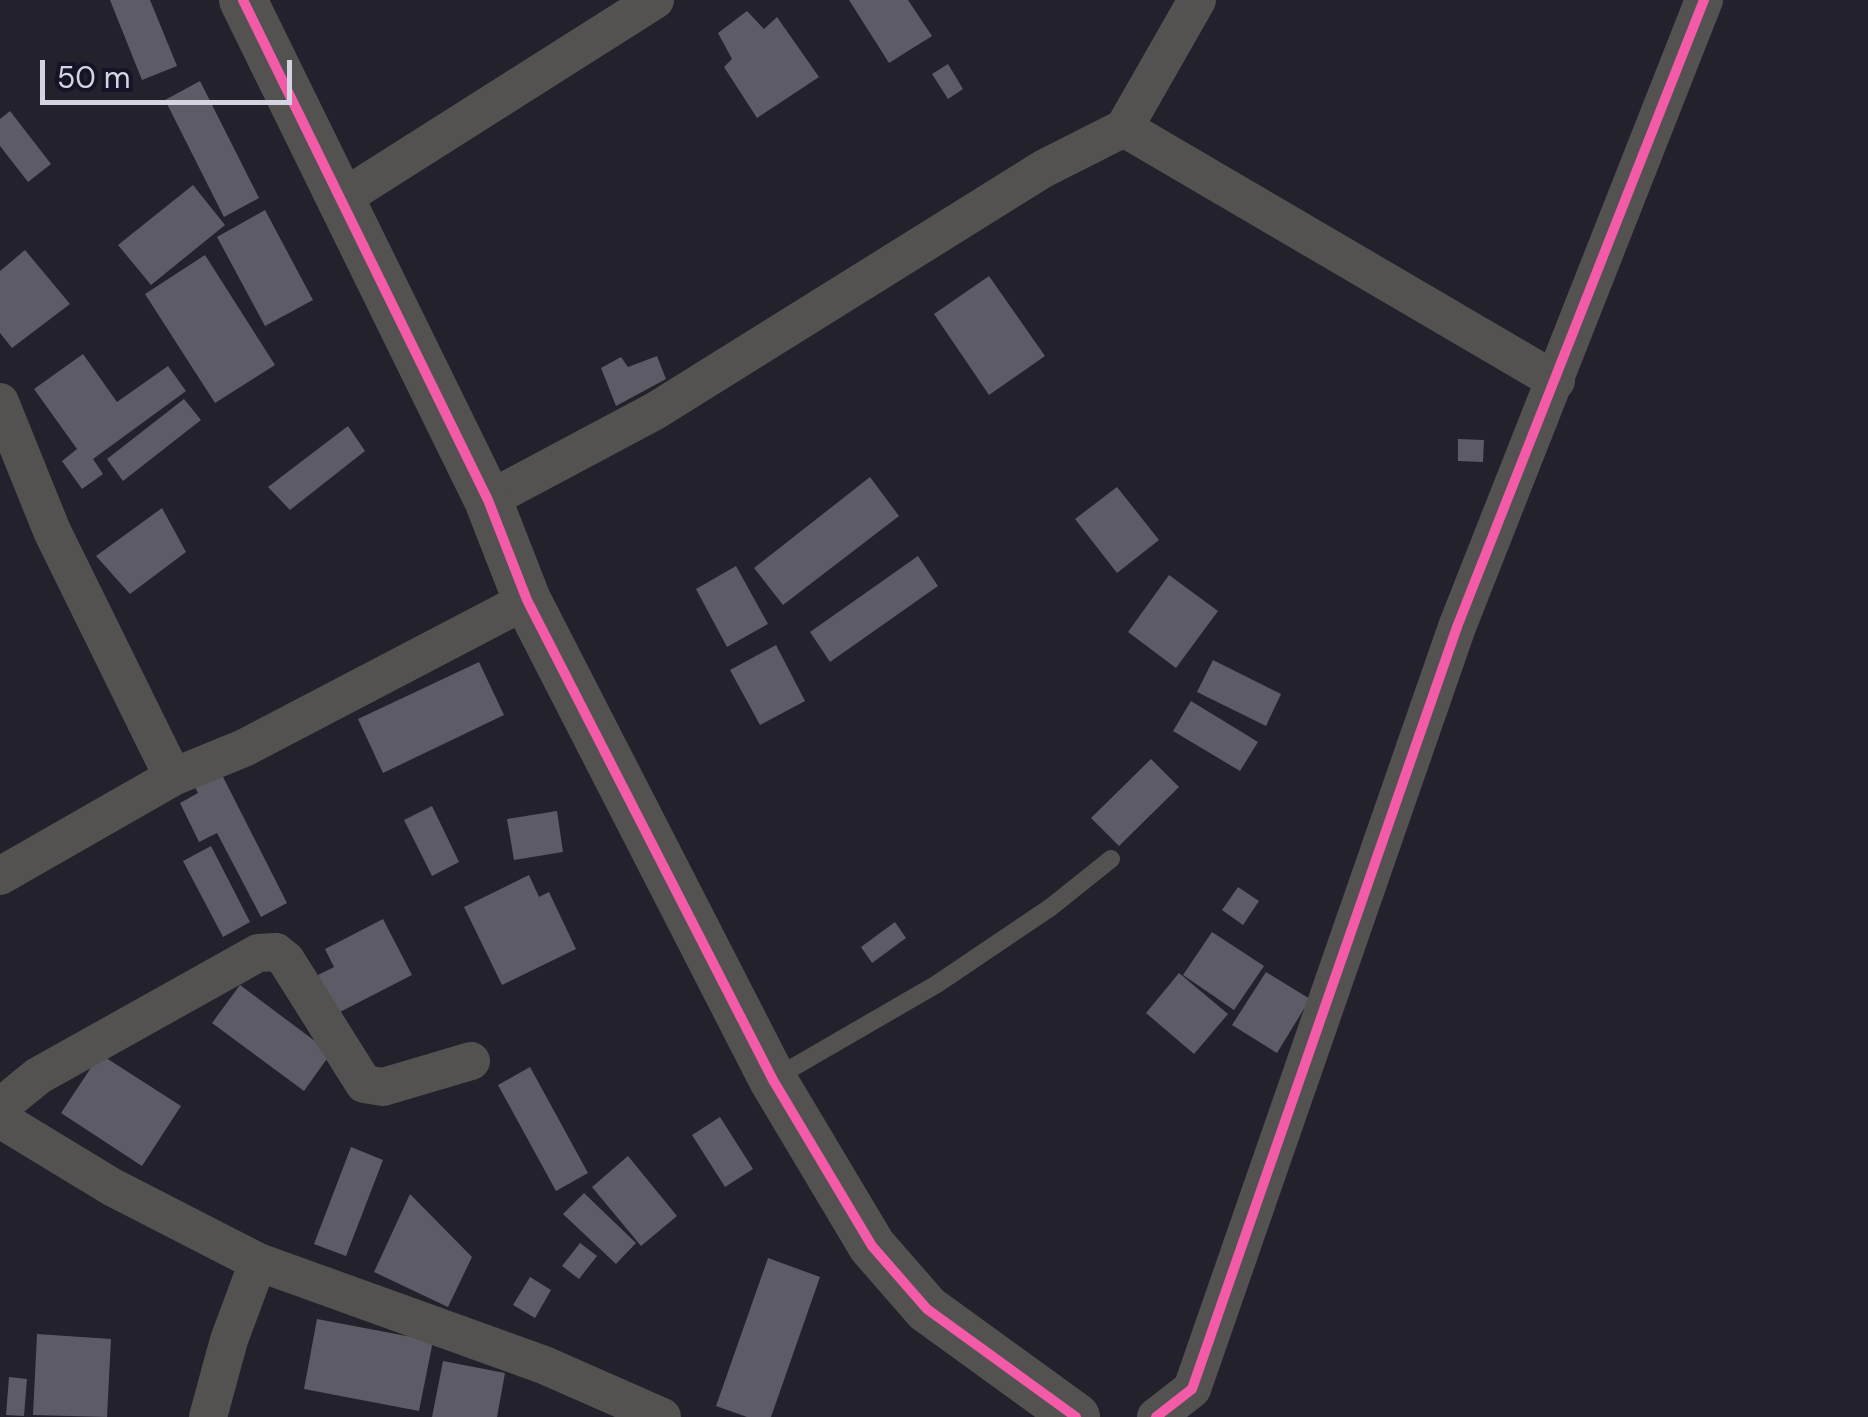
<!DOCTYPE html>
<html>
<head>
<meta charset="utf-8">
<style>
  body { margin:0 }
  #map { position:relative; width:1868px; height:1417px; overflow:hidden; background:#22212c; font-family:"DM Sans",sans-serif }
  canvas { display:block }
  .scale { position:absolute; left:40px; top:60px; width:252px; height:45px; box-sizing:border-box; border:5px solid #d3d3e1; border-top:0; padding-left:12px; font-size:30px; line-height:35px; white-space:nowrap; color:#d3d3e1; -webkit-text-stroke:8px #151327; paint-order:stroke }
</style>
</head>
<body>
<div id="map">
<canvas width="1868" height="1417"></canvas>
<div class="scale">50 m</div>
</div>
<script>
const g = document.querySelector('canvas').getContext('2d');
g.lineJoin = 'round';
function paint(path, color) { g.fillStyle = color; g.fill(path, 'evenodd'); }
function trace(path, color, width, dash) { g.strokeStyle = color; g.lineWidth = width; g.lineCap = dash ? 'butt' : 'round'; g.setLineDash(dash || []); g.stroke(path); }
paint(new Path2D(`
  M110 0H150L177 66 142 80Z
  M849 0H908L932 36 889 63Z
  M747 11 764 29 777 17 819 77 757 118 724 67 732 59 718 33Z
  M948 64 963 89 948 99 932 74Z
  M200 81 259 198 224 217 165 100Z
  M10 111 51 164 28 182 0 146V119Z
  M193 185 225 225 151 285 118 245Z
  M265 210 313 300 265 326 217 237Z
  M25 250 70 304 12 348 0 333V271Z
  M205 255 275 365 215 403 145 294Z
  M989 276 1045 356 989 395 934 314Z
  M83 354 117 402 168 366 186 391 93 459 103 474 82 489 62 461 77 449 34 389Z
  M657 356 666 379 616 406 601 368 621 357 628 367Z
  M184 399 201 420 123 481 107 459Z
  M348 426 365 451 290 510 268 487Z
  M1458 439 1484 440 1483 462 1458 461Z
  M870 477 899 516 783 605 754 568Z
  M1117 487 1159 540 1117 573 1075 519Z
  M162 508 186 552 130 594 96 556Z
  M918 556 938 586 830 662 810 632Z
  M736 566 768 624 727 647 696 589Z
  M1169 575 1218 611 1176 668 1128 632Z
  M776 645 805 701 760 725 730 670Z
  M1213 660 1281 694 1266 726 1197 692Z
  M479 662 504 715 383 773 358 719Z
  M1191 701 1258 742 1240 771 1173 731Z
  M1151 759 1179 787 1119 846 1091 818Z
  M218 767 287 903 261 917 217 833 199 842 180 803 198 793 192 781Z
  M432 806 459 862 432 876 404 820Z
  M557 811 563 852 514 860 507 819Z
  M211 846 250 922 223 937 183 861Z
  M529 875 539 897 549 892 576 949 502 985 464 907Z
  M1238 887 1259 901 1243 925 1222 910Z
  M383 919 412 975 338 1013 318 975 334 967 325 949Z
  M895 922 906 938 872 963 861 947Z
  M1212 932 1264 966 1234 1010 1183 975Z
  M1266 972 1310 999 1277 1053 1232 1025Z
  M1179 973 1228 1014 1194 1054 1146 1013Z
  M240 985 331 1053 304 1091 212 1023Z
  M100 1054 181 1106 142 1166 61 1113Z
  M530 1067 588 1173 556 1191 498 1085Z
  M720 1117 753 1169 725 1187 692 1135Z
  M351 1147 383 1160 346 1256 314 1244Z
  M628 1156 677 1216 641 1246 592 1187Z
  M584 1193 636 1243 616 1264 563 1214Z
  M410 1194 472 1257 448 1307 374 1272Z
  M580 1243 597 1256 579 1279 562 1266Z
  M768 1258 820 1277 771 1417H747L716 1406Z
  M530 1277 551 1290 535 1318 513 1305Z
  M317 1319 433 1341 419 1411 304 1389Z
  M37 1334 111 1339 107 1417 33 1415Z
  M443 1361 505 1373 497 1417H432Z
  M9 1377 27 1379 24 1416 6 1415Z`), '#5d5b66');
trace(new Path2D(`
  M773 1079 937 984 1051 907 1111 859`), '#535251', 18);
trace(new Path2D(`
  M1124 128 1197 0
  M341 199 655 0
  M0 402 52 531 173 777
  M488 500 655 411 1043 169 1124 128 1556 381
  M0 876 173 777 244 748 527 600
  M0 1107 38 1076 258 953 276 952 286 960 364 1084 383 1087 471 1061
  M0 1119 112 1187 258 1262 544 1365 662 1417
  M208 1417 229 1340 258 1262
  M1156 1417 1192 1389 1457 627 1704 0`), '#535251', 38);
trace(new Path2D(`
  M243 0 488 500 527 600 773 1080 872 1246 927 1309 1076 1417`), '#535251', 48);
trace(new Path2D(`
  M243 0 488 500 527 600 773 1080 872 1246 927 1309 1076 1417
  M1156 1417 1192 1389 1457 627 1704 0`), '#f35aa7', 10);
</script>
</body>
</html>
